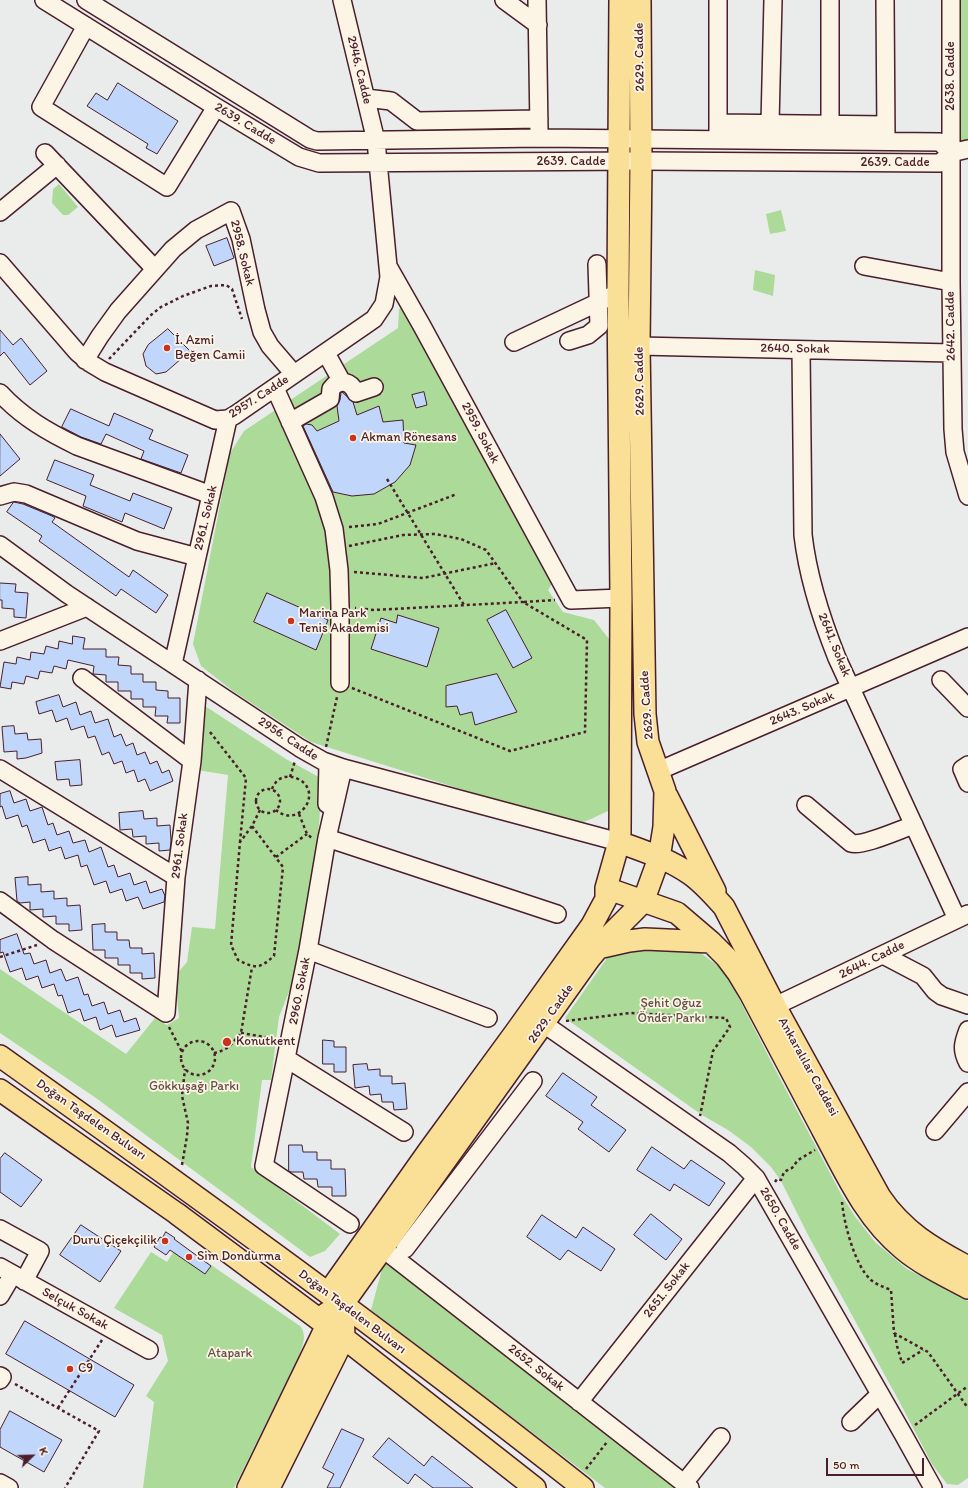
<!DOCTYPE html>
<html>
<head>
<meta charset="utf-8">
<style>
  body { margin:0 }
  #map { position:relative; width:968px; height:1488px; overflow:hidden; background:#eaecec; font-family:Itim,sans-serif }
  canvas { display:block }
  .north { position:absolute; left:12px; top:1436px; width:40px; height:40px; -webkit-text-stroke:3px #fcf5e5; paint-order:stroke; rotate:67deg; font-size:11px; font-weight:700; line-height:16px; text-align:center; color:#4a1f2b }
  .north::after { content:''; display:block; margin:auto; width:14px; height:18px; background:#4a1f2b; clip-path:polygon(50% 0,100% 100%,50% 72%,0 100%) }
  .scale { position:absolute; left:826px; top:1458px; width:98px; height:18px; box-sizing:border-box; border:2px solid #4a1f2b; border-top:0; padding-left:5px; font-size:12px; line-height:14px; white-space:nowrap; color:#4a1f2b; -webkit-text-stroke:3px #fcf5e5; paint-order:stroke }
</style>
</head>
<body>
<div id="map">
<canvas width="968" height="1488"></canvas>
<div class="north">K</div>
<div class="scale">50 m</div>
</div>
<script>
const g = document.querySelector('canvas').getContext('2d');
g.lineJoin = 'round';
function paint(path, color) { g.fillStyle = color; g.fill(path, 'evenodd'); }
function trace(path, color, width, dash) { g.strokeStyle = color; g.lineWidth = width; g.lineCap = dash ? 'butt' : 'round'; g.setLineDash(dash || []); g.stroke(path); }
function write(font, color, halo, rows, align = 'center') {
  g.font = font + ' Itim,sans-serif'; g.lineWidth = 3.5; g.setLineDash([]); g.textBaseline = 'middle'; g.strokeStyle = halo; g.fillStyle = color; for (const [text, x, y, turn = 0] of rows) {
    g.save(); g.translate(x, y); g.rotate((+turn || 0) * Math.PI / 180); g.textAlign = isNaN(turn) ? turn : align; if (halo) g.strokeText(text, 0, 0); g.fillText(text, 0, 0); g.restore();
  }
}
paint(new Path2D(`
  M958 0H968V141L959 146Z
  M59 184 78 207 68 215H63L52 203 53 189Z
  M781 210 786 231 770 234 766 214Z
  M755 270 775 275 773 296 753 290Z
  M404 306 553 575 552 584 548 590 563 612 594 620 613 644 610 810 591 819 575 825 311 742 233 691 201 666 193 644 230 453 244 431 398 328 399 309Z
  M205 706 286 759 317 776 322 781 316 869 302 959 279 1017 271 1080H262L251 1167 340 1234 325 1251 310 1257 96 1098 0 1033V969L126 1054 155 1018 167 1025 179 1018 175 976 187 962 192 927 215 929 228 775 197 770Z
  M638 946 698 951 717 965 730 981 775 1069 841 1194 854 1215 875 1242 907 1269 968 1301V1478L958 1485 947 1484 932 1464 899 1401 808 1235 781 1181 771 1167 751 1147 728 1130 702 1115 565 1018 612 951Z
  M179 1243 300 1326C308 1335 302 1348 298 1358L234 1488H143L154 1402 146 1396 168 1361 162 1335 114 1308 151 1252 167 1262Z
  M385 1258 681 1488H605L371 1310Z`), '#acda99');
const building = new Path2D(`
  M118 83 178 121 157 154 146 148 148 144 87 106 96 93 107 100Z
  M227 238 234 258 214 266 206 246Z
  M168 329 190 351 166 372 156 374 146 366 143 354 148 345Z
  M0 330 13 345 21 338 47 371 30 385 4 352 0 356Z
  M342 392 353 402 357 415 379 406 383 422 403 420 404 443 416 445 410 465 395 482 374 494 352 496 333 492 303 426 306 424 312 425 317 431 339 421 337 406 340 400 341 393Z
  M424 392 427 405 416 408 412 395Z
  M71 409 109 426 114 413 153 430 149 439 188 455 181 473 141 459 144 451 106 434 101 444 81 437 62 427Z
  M0 434 20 459 0 476Z
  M55 460 94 475 90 485 130 501 133 493 172 508 164 529 125 513 122 522 83 506 86 496 47 480Z
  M14 502 23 504 52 516 55 518 52 522 129 577 133 570 168 595 156 613 121 589 116 596 39 541 42 536 7 512Z
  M0 583 16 584 15 592 28 593 26 618 14 617V609L2 608V600H0Z
  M267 593 328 620 316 650 254 622Z
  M506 610 532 658 513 668 487 620Z
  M398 615 439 628 427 667 371 649 381 618 396 623Z
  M73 636 85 638 83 649H106V657H119L118 665 131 666V674H143V682H156V690L168 691V698H180V723H167L168 716H155L156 707H143V699H131V691H118V682H106V675L93 674 94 666 68 660 66 669 54 666 52 673 40 671 38 679 26 676 24 684 12 682 11 689 0 687 4 662 16 664 17 657 30 660 31 652 44 654 46 646 58 649 59 641 72 644Z
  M497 674 517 712 475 725 472 712 460 715 457 706 446 707V686Z
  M59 695 63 707 76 702 80 715 91 711 95 723 108 719 114 737 121 734 126 746 133 743 137 755 145 752 150 764 157 761 162 773 169 770 173 781 150 791 145 779 138 782 134 770 126 773 122 761 114 764 109 752 102 755 95 736 88 738 84 726 71 730 67 718 56 722 52 710 39 714 36 702Z
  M14 726 15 734 27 733 28 740 41 739 42 753 26 758 17 759V751L4 752 2 727Z
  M80 760 82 785 70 786 69 779 57 780 55 762Z
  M10 791 14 803 26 799 30 811 42 807 48 825 53 823 57 835 69 831 73 843 85 840 89 852 101 847 108 867 114 865 118 877 130 873 134 885 146 881 150 893 162 889 165 896 164 902 143 909 138 897 126 901 122 889 110 893 106 881 94 885 87 865 81 867 78 855 65 859 61 847 49 851 45 839 33 843 27 825 22 827 18 815 6 819 2 806 0 807V794Z
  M143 811 144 819 157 818V826L170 825 171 841 170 850 159 851V843L146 844V836L133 837 132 829 120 830 119 813Z
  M28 877V885L41 884V892L54 891V899L67 898V906L80 905 82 930 69 931V924H56V916L43 917V909L30 910V902L20 903 17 901 15 878Z
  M105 924V932H117V940H129L130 948H142V954L154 953 155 978 142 979V973H130V965H118V958H105V950H93L92 925Z
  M17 934 24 954 30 953 34 964 46 960 50 973 61 969 66 981 78 977 84 995 88 994 92 1006 104 1002 108 1014 120 1010 124 1022 136 1018 140 1030 116 1037 112 1025 100 1030 96 1017 84 1021 80 1009 68 1013 62 995 58 996 54 984 42 988 38 976 26 980 22 968 10 972 3 952 0 953V940Z
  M323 1040 334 1041V1047H346V1072H334V1064H323Z
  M367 1064 368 1070 380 1069V1076H392V1084L405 1083 407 1109 394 1110 393 1102H382L381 1094 370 1095 369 1086 355 1088 353 1065Z
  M563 1073 597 1097 591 1105 626 1130 609 1152 578 1129 583 1122 546 1096Z
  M289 1145H302L303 1152H317V1160H331V1169H345L346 1196H332V1187H318L317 1179H304L303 1172H291L289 1171Z
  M652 1147 684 1169 691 1160 725 1183 709 1206 674 1184 670 1191 637 1170Z
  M5 1153 42 1180 21 1207 0 1192V1159Z
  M651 1214 682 1239 666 1260 634 1235Z
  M542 1215 576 1238 583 1227 615 1249 601 1271 568 1250 560 1260 527 1237Z
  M81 1225 121 1251 100 1282 60 1255Z
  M166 1232 175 1238 174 1239 211 1266 205 1274 170 1250 166 1255 154 1247 160 1237 162 1238Z
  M25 1321 134 1385 115 1417 6 1354Z
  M10 1411 62 1440 44 1472 0 1447V1430Z
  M342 1429 364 1439 340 1488H327L334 1474 323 1468Z
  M389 1438 424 1466 432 1456 473 1488H433L415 1474 408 1484 373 1457Z`);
paint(building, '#c1d6fb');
trace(building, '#4a1f2b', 1);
const minor = new Path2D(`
  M44 0 216 107 299 157 319 163 641 161 940 163 951 153
  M86 0 310 139 317 141 540 138 940 142 951 153
  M504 0 538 25
  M537 0 539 130
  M885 0 886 136
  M951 0V282L953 429 955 452 968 496
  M86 26 41 107 167 187 216 107
  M366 98 391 101 417 121 539 119
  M718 123 886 125
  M770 123 773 0
  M830 124V0
  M718 133V0
  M45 153 155 269
  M951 153 968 149
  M0 212 57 165
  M0 263 77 352 90 363 105 372 215 420 228 419 235 415 374 319 384 304 389 277 376 141 342 0
  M864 266 951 282
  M389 268 422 326 571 600 621 598
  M569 341 588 335 599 326 597 264
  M514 342 618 293
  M639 346 952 353
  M801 350 803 535C808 578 821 618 837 658L957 919
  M326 353 342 382
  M85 360 100 336 118 311 173 249 196 230 231 211 241 239 256 310 262 332 270 346 294 374
  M275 388 324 497 334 529 339 570 340 606V683
  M0 393C22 417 48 432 77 446L211 495
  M290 422 330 399 331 389C339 378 351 381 356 393L374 387
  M0 496 14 492 26 494 137 541 197 557
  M0 545 67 594 300 748 323 761 343 768 619 842
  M0 641 87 607
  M173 664 228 419
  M82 678 192 761
  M941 680 968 708
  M968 765 962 769 968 783
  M343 768 327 838 308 950 264 1166 350 1224
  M0 769 176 877
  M658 771 968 637
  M327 804 328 763
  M806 805 851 843C862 847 901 829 914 825
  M327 838 557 914
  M0 901 53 940 166 1013 176 877 192 761 198 680
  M308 950 488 1018
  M883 955 923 976 935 991 942 996 968 1005
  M775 1006 968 914
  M544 1024 729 1153 744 1166 756 1178 903 1434 933 1488
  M968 1030C963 1043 961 1050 968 1063
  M287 1059 404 1132
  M935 1131 968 1092
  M0 1229 40 1251 24 1281
  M382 1248 690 1488
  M405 1249 533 1081
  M0 1267 149 1350
  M0 1296 13 1274
  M0 1376 2 1377 0 1380
  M579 1402 756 1178
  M851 1422 880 1394
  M0 1483 9 1488
  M684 1483 721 1437`);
const major = new Path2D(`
  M667 796 715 891
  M619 842C643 851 669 859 690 874 703 883 714 896 724 907L775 1006 880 1197C903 1231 932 1248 968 1267
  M606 888 677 913 711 942 726 957 738 973 750 993C774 1039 798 1084 822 1129 845 1172 865 1218 903 1249 922 1265 946 1276 968 1288
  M598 948 629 941 645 939 711 942
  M0 1056C197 1196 393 1338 583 1488
  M0 1090 176 1213 344 1338 535 1488
  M328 1293 430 1149 517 1030 592 925 606 899V888L619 842 620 833 621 598 618 293 620 0
  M248 1488 327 1325V1313
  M269 1488 344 1338 343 1304 590 958 605 940 643 902 659 858 664 827 665 791 648 742 645 714 639 346 641 161 640 0`);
trace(minor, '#4a1f2b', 20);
trace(major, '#4a1f2b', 24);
trace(new Path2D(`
  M109 359 151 315 161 307 183 296 211 286 226 285 232 289 242 319
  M387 479 464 605
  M349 527 378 524 457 494
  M349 546 403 535 435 534 461 539 486 550 523 602 374 610 355 608
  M354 572 423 578 496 563
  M524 602 555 600
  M352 688 510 751 585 732 587 640 523 602
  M210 732 246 778 240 842
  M326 747 337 697
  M290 777 295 761
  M256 801a12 12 0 1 1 24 0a12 12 0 1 1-24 0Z
  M272 789C274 783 279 778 285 777 290 776 295 777 300 780 323 794 298 829 276 810
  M299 814 307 834 313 839
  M252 826 283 867 274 956C259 969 256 969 238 960L231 945 240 842 252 826 260 810
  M276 857 307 834
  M0 957 37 945
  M566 1021 630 1013 726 1018 730 1027 713 1051 700 1116
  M169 1027 182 1052
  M241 1033 276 1039
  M181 1058a17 17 0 1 1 34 0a17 17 0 1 1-34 0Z
  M214 1053 219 1052 229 1047 241 1033 252 967
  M182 1165 187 1136 188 1123 182 1096 185 1069
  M775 1182 777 1179 781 1180 784 1172 792 1168 798 1160 815 1150
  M842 1202C844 1224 855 1266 871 1280 877 1285 884 1287 891 1290L894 1333 928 1352 968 1408
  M895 1334 897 1346 902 1363 923 1350
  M15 1384 99 1431 65 1488
  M58 1408 102 1340
  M915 1425 968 1386
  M586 1469 607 1442`), '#4a1f2b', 2.5, [3, 3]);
trace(minor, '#fcf5e5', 17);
trace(major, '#fadf96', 21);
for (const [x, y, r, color] of [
  [167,348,4,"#c8321e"],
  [353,438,4,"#c8321e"],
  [291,621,4,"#c8321e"],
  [227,1042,5,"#c8321e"],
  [165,1241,4,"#c8321e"],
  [189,1257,4,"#c8321e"],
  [70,1369,4,"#c8321e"]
]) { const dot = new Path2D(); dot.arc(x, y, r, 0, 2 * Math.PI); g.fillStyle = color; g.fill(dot); trace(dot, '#fcf5e5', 1.5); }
write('13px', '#4a1f2b', '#fcf5e5', [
  ["2629. Cadde",640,57,-91],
  ["2946. Cadde",359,70,76],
  ["2638. Cadde",951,76,-90],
  ["2639. Cadde",245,124,31],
  ["2639. Cadde",571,162],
  ["2639. Cadde",895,163],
  ["2958. Sokak",242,253,76],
  ["2642. Cadde",951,326,-91],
  ["2640. Sokak",795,349,1],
  ["2629. Cadde",640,381,-91],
  ["2957. Cadde",259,397,-33],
  ["2959. Sokak",480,433,62],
  ["2961. Sokak",206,518,-77],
  ["2641. Sokak",834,645,68],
  ["2629. Cadde",647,705,-94],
  ["2643. Sokak",802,709,-23],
  ["2956. Cadde",288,739,33],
  ["2961. Sokak",180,846,-83],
  ["2644. Cadde",872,960,-26],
  ["2960. Sokak",300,991,-79],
  ["2629. Cadde",551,1014,-55],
  ["Ankaralılar Caddesi",808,1067,61],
  ["Doğan Taşdelen Bulvarı",91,1120,35],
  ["2650. Cadde",780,1219,60],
  ["2651. Sokak",667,1290,-52],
  ["Selçuk Sokak",75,1309,29],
  ["Doğan Taşdelen Bulvarı",352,1312,37],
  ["2652. Sokak",536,1368,38]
]);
write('13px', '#4a1f2b', '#fcf5e5', [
  ["İ. Azmi",175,341],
  ["Beğen Camii",175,356],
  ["Akman Rönesans",361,438],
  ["Marina Park",299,614],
  ["Tenis Akademisi",299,629],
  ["Konutkent",236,1042],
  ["Duru Çiçekçilik",157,1241,"right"],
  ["Sim Dondurma",197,1257],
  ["C9",78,1369]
], 'left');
write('13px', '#624e46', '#fcf5e5', [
  ["Şehit Oğuz",671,1004],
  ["Önder Parkı",671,1019],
  ["Gökkuşağı Parkı",194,1087],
  ["Atapark",230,1354]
]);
</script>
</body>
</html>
